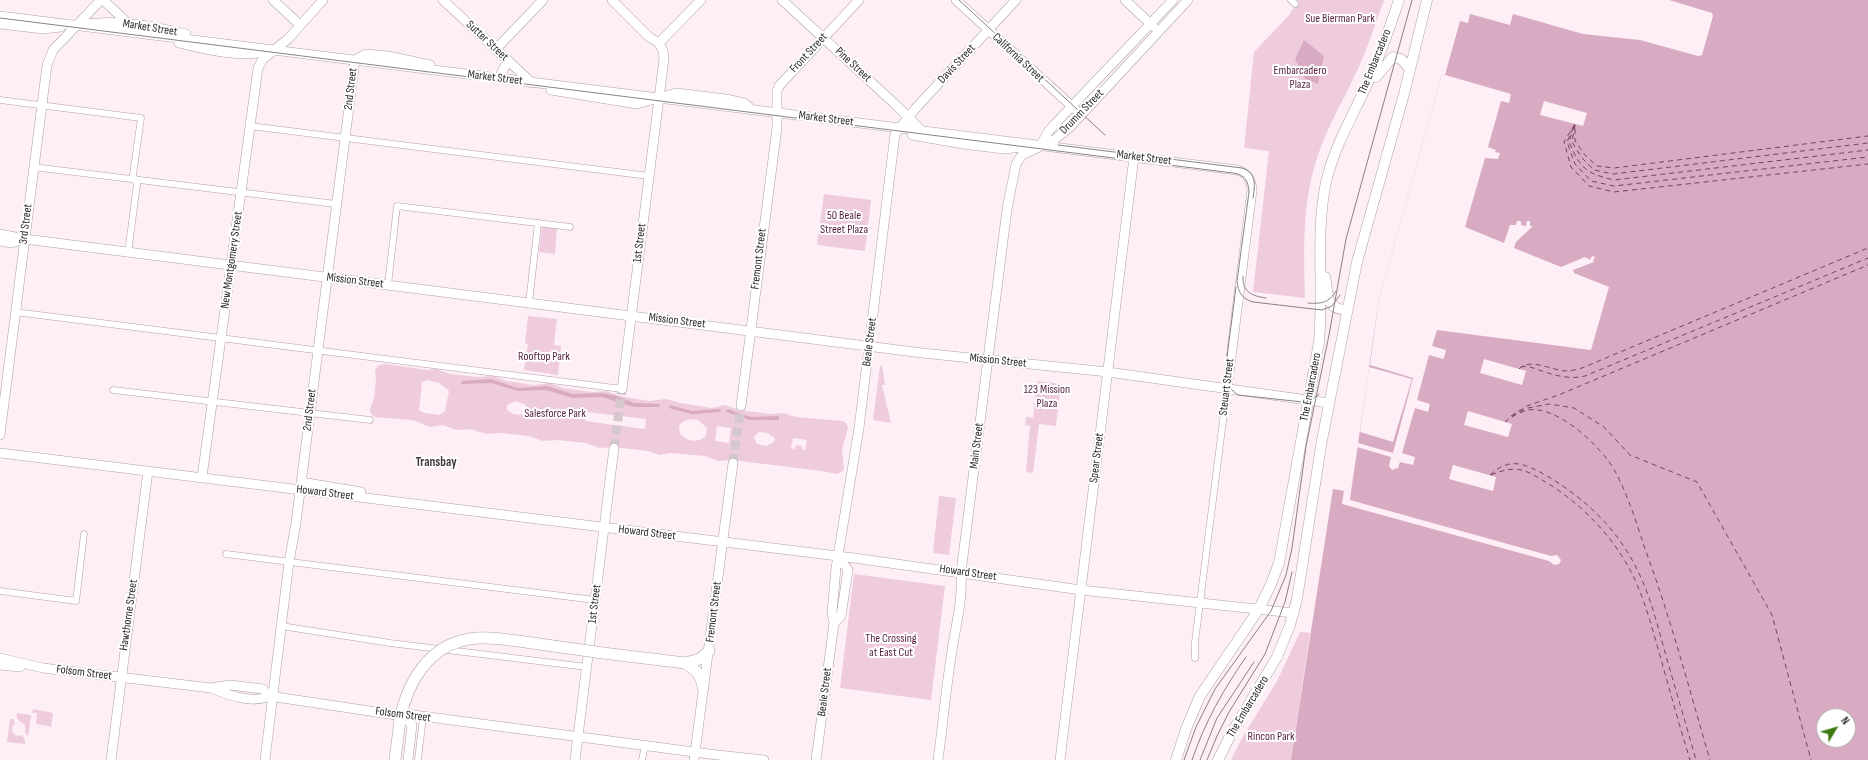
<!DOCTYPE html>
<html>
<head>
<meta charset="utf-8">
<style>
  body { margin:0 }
  #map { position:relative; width:1868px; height:760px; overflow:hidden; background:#feeef6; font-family:"Sofia Sans Condensed",sans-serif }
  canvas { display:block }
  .north { position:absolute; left:1816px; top:708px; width:40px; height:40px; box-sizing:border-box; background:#fff; border:1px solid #aba9aa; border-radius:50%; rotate:52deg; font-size:11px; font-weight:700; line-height:16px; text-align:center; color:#2e292b }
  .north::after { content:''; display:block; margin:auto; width:14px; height:18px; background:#3b7812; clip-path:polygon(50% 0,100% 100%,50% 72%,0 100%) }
</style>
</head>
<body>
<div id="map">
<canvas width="1868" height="760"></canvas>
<div class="north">N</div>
</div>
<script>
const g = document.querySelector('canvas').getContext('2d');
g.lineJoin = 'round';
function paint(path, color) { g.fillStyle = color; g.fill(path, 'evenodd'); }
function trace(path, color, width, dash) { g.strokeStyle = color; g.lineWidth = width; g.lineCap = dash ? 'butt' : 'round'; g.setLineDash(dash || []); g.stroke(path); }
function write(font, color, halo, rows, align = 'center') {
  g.font = font + ' "Sofia Sans Condensed",sans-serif'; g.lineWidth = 4; g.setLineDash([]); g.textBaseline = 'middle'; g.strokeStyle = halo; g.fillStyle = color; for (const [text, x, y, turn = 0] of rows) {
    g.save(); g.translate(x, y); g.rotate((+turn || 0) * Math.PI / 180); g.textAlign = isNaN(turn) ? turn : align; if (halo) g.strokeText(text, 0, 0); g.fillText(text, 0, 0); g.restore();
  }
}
paint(new Path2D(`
  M1297 0H1384C1375 24 1368 48 1357 71 1342 103 1323 134 1314 168 1302 211 1304 254 1305 298L1253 292 1269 151 1244 148 1254 52 1291 13 1290 12 1299 3Z
  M824 194 871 200 865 251 817 245Z
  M542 226 557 228 555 254 539 252Z
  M528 316 557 319 554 345 561 346 558 375 524 370 528 344H525Z
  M385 364 427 370 436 369 450 374 478 377 493 376 507 381 534 385 550 383 563 388 592 392 606 391 620 396 649 401 666 399 680 403 712 408 725 405 739 410 770 414 783 413 796 417 843 421 846 423 848 428 842 449 844 470 837 474 822 471 732 460 718 461 705 456 670 453 659 455 648 451 613 447 600 448 586 443 557 440 543 441 529 436 500 433 486 434 471 429 456 430 443 425 430 427 412 420 375 417 371 414 370 409 374 399 376 380 375 370 379 365ZM427 380 439 383 449 391 445 411 439 415 424 413 419 410 422 382ZM516 401 526 405 528 410 526 413C519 416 511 415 507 409V405ZM586 412 646 419 645 429 585 421ZM690 419 698 420 707 428 706 436C698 443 688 442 680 434L679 426 682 422ZM717 426 731 428 729 443 715 441ZM759 432 767 433 775 438 774 442 766 446 757 444 754 437ZM793 438 807 440 805 450H802V446L796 445 795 449 791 448Z
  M880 366H882L885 385H882L891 423 873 420Z
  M1037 381 1061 384 1056 426 1039 424 1033 473 1026 472 1030 426 1025 425 1026 417 1033 418Z
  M939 496 956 498 949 555 933 553Z
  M854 574 945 586 931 700 840 688Z
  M1300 632 1310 633 1291 760H1231L1241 740 1277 681Z
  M33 709 53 713 51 728 49 726 36 724 37 713H32Z
  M17 713 31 715 28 737 25 732V725C20 720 16 722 17 713Z
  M10 719H13L15 723 12 727 13 733 17 736 22 735 25 740V744L7 742Z`), '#efccdd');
paint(new Path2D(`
  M1669 0H1868V760H1291L1333 489 1351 492 1379 299 1442 74 1445 75 1460 21 1468 23 1470 14 1510 25 1513 14 1583 34 1640 40 1698 56 1702 55 1713 16 1712 13ZM1824 716H1848V740H1824Z
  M1304 40 1324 56 1318 84 1305 79 1295 59Z
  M491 379 518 388 547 386 573 394 602 393 617 396 634 403 660 404 659 407H634L602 397 573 398 546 390 518 391 491 383 461 384 462 381Z
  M670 405 692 411 721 409 720 412 692 414 669 408Z
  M727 409 751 417 779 416V420H750L726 412Z`), '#d8abc2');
paint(new Path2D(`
  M1442 74 1511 94 1509 103 1501 101 1488 147 1496 150 1495 152 1500 153 1498 159 1485 158 1465 227 1504 243 1510 225H1516L1517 221H1521V225L1526 226 1527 221H1530V226H1533L1516 242 1514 248 1561 267 1585 257 1590 260 1592 256 1595 257 1593 261 1594 262 1573 270 1574 273 1609 287 1591 350 1437 330 1432 346 1446 350 1445 355 1443 359 1429 355 1417 400 1430 404 1428 412 1415 408 1402 453 1415 457 1413 465 1400 462 1398 468 1392 470 1389 466 1391 457 1357 447 1358 443 1393 453 1413 378 1370 365 1379 299Z
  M1544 101 1587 113 1583 126 1540 115Z
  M1484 359 1526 371 1522 385 1480 373Z
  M1369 367 1412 379 1393 442 1360 432Z
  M1468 411 1512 424 1508 437 1464 425Z
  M1453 465 1496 477 1493 491 1449 479Z
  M1344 490 1351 492 1350 500 1551 556 1557 555 1561 560 1559 564 1554 565 1549 561 1342 504Z`), '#feeef6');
trace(new Path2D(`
  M1575 124 1564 142 1571 167 1589 186 1614 192 1868 164
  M1575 125 1572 142 1582 158 1594 170 1613 174 1868 143
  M1574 126 1569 142C1581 169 1585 173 1614 180L1868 150
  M1573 128 1567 142 1575 164 1591 181 1614 186 1868 157
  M1575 129V141L1585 155 1597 166 1614 168 1868 136
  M1521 367 1527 366C1546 372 1565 381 1585 376L1868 258
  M1519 369C1530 357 1552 371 1567 371 1572 371 1578 369 1582 368L1868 248
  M1511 416 1527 406 1561 394 1868 265
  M1512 417C1517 414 1523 411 1528 410 1558 405 1603 448 1616 473 1628 496 1636 521 1644 546 1670 616 1689 688 1710 760
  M1505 422 1516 413 1528 408 1549 404 1574 408 1604 427 1630 455 1697 482 1772 615 1811 760
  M1490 475C1510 456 1526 464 1547 476 1581 496 1611 523 1631 558 1648 587 1656 620 1665 652 1675 688 1686 724 1696 760
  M1491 475C1519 463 1527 471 1552 486 1581 505 1607 531 1625 561 1642 589 1650 621 1659 652 1669 688 1679 724 1690 760`), '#7b4162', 1, [5, 4]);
trace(new Path2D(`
  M614 448 622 389
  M733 463 741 406`), '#d4c7cd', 9, [9, 4.5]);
const street = new Path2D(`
  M1291 0 1295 4
  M0 100 141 118 133 175 137 184 128 253
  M250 126 649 176
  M33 167 336 204
  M388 285 397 206 570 227
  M529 303 538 223
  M15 312 622 389
  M113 390 370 420
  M226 554 595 600
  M0 591 76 601 84 534
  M281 626 390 643 587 667
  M1195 658V642L1227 389
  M418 760 423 717
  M642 760 645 745`);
const secondary = new Path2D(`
  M103 0 130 25
  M273 0 300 25
  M443 0 532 83
  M612 0 649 37 659 43 663 51 664 59 622 389
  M782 0 896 105 922 131
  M956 0 1076 110
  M1125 0 1154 27
  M0 16 1237 170C1248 173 1251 180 1252 190L1227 389
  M0 24 43 29 61 27
  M88 24C118 19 156 27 186 34
  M179 43C207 50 237 57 265 52
  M659 43 701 0
  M496 49 543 0
  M355 60 366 54 388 56 430 65
  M499 78 508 60
  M551 90 637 104 676 93 726 99 744 103 749 107
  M912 135 963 144 1004 149 1022 147
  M1041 145 1048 132 1054 125 1173 0
  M0 234 25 239 922 353 1108 372 1329 403
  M0 241 11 243 24 239
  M741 406 777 128V91L779 86 859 0
  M0 435 47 65 53 50 101 0
  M0 453 854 558 1081 590 1293 613
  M202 477 258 68 263 59 288 39 323 0
  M301 482 361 492
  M834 623 841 616 848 570 838 556
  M0 658 43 668 211 688C228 695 252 704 269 696L403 716 406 714 709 754 764 760
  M0 665 20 667
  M211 688 230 685 263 689 269 696
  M403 716 412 725 408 760
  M111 760 148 471
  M265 760 289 562 296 523 355 60
  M575 760 614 448
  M694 760 733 463
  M816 760 834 623 832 613 836 568 859 428 895 134 915 109 1016 0
  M938 760C943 724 946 687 952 651 956 624 963 599 961 572L1007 209 1016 164 1022 155 1054 140 1070 127 1188 0
  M1060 760 1134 157`);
const primary = new Path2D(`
  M1376 77 1393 57 1401 59 1410 69
  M1325 277C1329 294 1324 309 1347 310
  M1176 760 1186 729 1200 696 1259 609 1271 584 1279 563 1319 342C1324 289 1315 235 1326 182 1334 149 1348 124 1363 93 1378 63 1388 32 1399 0
  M1218 760 1232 732 1277 657 1290 625 1297 599 1322 440 1357 262 1404 94 1427 0`);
const highway = new Path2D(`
  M603 653 685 663 700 659 709 651
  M685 663C696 670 701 675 703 687
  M395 760 400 720`);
trace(street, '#aea0a7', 7);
trace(secondary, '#aea0a7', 10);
trace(primary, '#aea0a7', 11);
trace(highway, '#aea0a7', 12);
trace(street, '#fff', 6);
trace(secondary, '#fff', 9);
trace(primary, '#fff', 10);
trace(highway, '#fff', 11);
trace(new Path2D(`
  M959 0 1105 135
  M0 18 1233 173C1245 175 1248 180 1249 192L1237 281C1238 292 1242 299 1253 302L1322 310 1332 306 1340 295
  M1058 145 1242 168C1257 173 1255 186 1253 198
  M1243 276C1242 292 1252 296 1266 298
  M1236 287 1225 373 1227 386 1238 395 1303 402 1312 400 1319 394
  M1308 303C1321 304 1329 303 1336 291
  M1184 760 1196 727 1215 689 1271 611 1286 575 1292 548 1306 446 1329 335 1346 239 1412 0
  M1192 760C1205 722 1223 690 1246 657
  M1200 760 1217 718 1254 662
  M1207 760 1217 736 1229 712 1265 654 1285 602 1292 572`), '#8b8186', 1);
const highwayBridge = new Path2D(`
  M400 720C407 683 428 646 469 639 485 636 502 639 518 641 546 645 575 649 603 653`);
trace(highwayBridge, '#aea0a7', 12, []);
trace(highwayBridge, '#fff', 11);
write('12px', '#551f3f', '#fff', [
  ["Sue Bierman Park",1340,19],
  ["Embarcadero",1300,71],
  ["Plaza",1300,85],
  ["50 Beale",844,216],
  ["Street Plaza",844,230],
  ["Rooftop Park",544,357],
  ["123 Mission",1047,390],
  ["Plaza",1047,404],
  ["Salesforce Park",555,414],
  ["The Crossing",891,639],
  ["at East Cut",891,653],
  ["Rincon Park",1271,737]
]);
write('12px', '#2e292b', '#fff', [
  ["Market Street",150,28,9],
  ["Sutter Street",487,41,43],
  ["Front Street",809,53,-47],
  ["California Street",1018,58,43],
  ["The Embarcadero",1375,62,-68],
  ["Davis Street",957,64,-47],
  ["Pine Street",853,65,43],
  ["Market Street",495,78,7],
  ["2nd Street",351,89,-83],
  ["Drumm Street",1082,112,-46],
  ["Market Street",826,119,7],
  ["Market Street",1144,158,7],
  ["3rd Street",26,224,-83],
  ["1st Street",640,243,-83],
  ["Fremont Street",759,259,-83],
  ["New Montgomery Street",232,260,-82],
  ["Mission Street",355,281,7],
  ["Mission Street",677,321,7],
  ["Beale Street",870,342,-83],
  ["Mission Street",998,361,6],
  ["Steuart Street",1227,387,-83],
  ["The Embarcadero",1311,387,-79],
  ["2nd Street",310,410,-83],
  ["Main Street",977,446,-83],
  ["Spear Street",1097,458,-83],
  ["Howard Street",325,493,7],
  ["Howard Street",647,533,7],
  ["Howard Street",968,573,8],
  ["1st Street",595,604,-83],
  ["Fremont Street",714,612,-83],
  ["Hawthorne Street",129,615,-82],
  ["Folsom Street",84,673,7],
  ["Beale Street",825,692,-83],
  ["The Embarcadero",1248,707,-59],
  ["Folsom Street",403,715,7]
]);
write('bold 13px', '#44383e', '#fff', [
  ["Transbay",436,463]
]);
</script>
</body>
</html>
